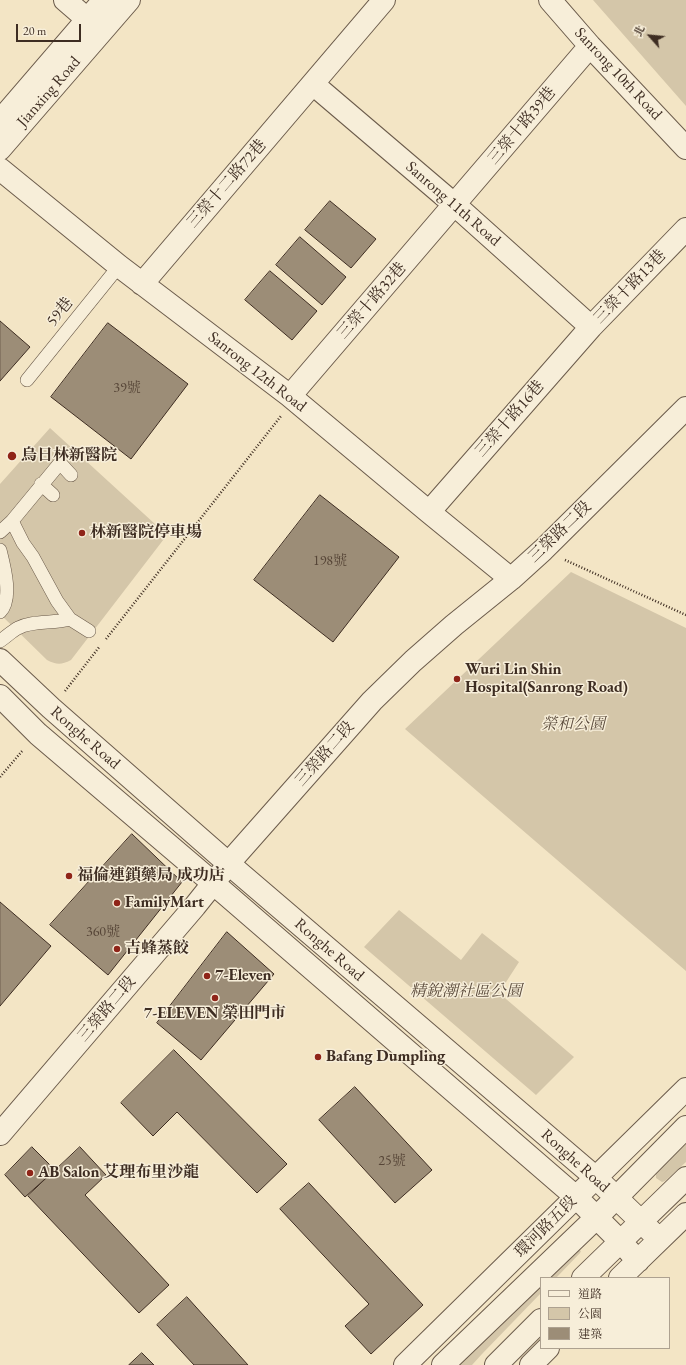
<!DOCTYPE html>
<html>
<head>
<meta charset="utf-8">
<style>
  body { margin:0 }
  #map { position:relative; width:686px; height:1365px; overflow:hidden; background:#f3e5c5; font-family:"EB Garamond","Noto Serif TC",serif }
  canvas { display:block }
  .legend { position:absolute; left:540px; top:1277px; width:130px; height:72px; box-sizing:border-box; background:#f7eed9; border:1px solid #ada190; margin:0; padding:5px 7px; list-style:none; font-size:12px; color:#3e2d22 }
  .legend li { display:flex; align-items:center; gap:8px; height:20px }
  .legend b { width:20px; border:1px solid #ada190 }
  .north { position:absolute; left:630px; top:16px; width:40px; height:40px; -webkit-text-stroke:3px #f7eed9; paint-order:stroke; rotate:297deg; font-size:11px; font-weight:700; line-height:16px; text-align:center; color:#3e2d22 }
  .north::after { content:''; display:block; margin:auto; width:14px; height:18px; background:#3e2d22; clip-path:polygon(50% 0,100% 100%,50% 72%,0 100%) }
  .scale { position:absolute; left:16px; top:24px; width:65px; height:18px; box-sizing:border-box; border:2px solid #3e2d22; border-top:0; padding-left:5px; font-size:12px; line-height:14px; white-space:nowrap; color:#3e2d22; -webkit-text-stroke:3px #f7eed9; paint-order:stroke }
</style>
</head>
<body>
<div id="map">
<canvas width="686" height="1365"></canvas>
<ul class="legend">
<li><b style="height:5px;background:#f7eed9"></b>道路</li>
<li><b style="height:11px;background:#d4c6a9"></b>公園</li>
<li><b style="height:11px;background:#9c8d77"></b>建築</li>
</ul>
<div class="north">北</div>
<div class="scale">20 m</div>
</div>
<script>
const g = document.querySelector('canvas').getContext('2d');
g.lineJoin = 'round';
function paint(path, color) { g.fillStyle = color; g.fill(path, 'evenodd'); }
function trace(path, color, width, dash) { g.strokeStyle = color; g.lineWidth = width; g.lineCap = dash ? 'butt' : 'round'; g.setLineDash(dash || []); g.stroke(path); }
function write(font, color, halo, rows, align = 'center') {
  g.font = font + ' "EB Garamond","Noto Serif TC",serif'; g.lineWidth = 3; g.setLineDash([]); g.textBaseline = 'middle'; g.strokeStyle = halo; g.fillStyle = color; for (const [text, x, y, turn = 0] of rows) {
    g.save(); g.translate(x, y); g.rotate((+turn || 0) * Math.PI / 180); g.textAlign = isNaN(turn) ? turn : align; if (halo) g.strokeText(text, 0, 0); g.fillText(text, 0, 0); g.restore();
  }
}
paint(new Path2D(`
  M593 0H686V106Z
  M50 428 167 535 71 660C61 665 57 665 47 660L0 614V484Z
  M571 572 686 628V971L405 729Z
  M399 910 461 960 482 933 519 962 499 993 574 1057 536 1095 364 947Z
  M686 1143V1162L665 1181 662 1182 656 1178V1173Z
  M578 1249 581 1251 580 1253 556 1278H548Z
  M541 1285V1293L482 1354 472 1365H459Z`), '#d4c6a9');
const building = new Path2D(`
  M330 201 376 239 351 268 305 230Z
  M300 237 346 277 322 305 276 265Z
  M270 271 317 311 292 340 245 300Z
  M0 321 30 347 0 381Z
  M108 323 188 384 131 459 51 397Z
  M320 495 399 557 333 642 254 580Z
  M132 834 182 882 108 975 50 925Z
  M0 902 51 946 0 1006Z
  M227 932 274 974 201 1060 157 1023Z
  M174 1050 287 1164 257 1193 177 1112 153 1136 121 1103Z
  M355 1087 432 1170 395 1203 319 1120Z
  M32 1147 55 1170 25 1197 5 1175Z
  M80 1147 106 1175 85 1195 169 1285 139 1313 28 1196Z
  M309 1183 423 1305 371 1354 345 1326 369 1304 280 1209Z
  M187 1297 248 1365H194L157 1325Z
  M142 1353 154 1365H129Z`);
paint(building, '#9c8d77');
trace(building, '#3e2d22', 1);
const service = new Path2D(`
  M27 380 119 266
  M41 484 53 495
  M12 521 23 543 33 557 57 601 70 619 89 631
  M0 532 12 521 60 463 71 475
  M0 550C4 566 13 599 0 612
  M0 641C6 637 12 631 18 628 33 620 53 624 70 619`);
const minor = new Path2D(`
  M65 0 87 19
  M550 0 590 46 686 148
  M313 84 455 205 591 327
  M0 121 104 0
  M0 149 129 0
  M0 169 119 266 290 396 429 512 511 579
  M142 284 384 0
  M290 396 590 46
  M429 512 591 327 686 229
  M0 660 51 708 229 864 595 1177 659 1239
  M0 696 38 734 213 883 576 1197 620 1241 638 1261
  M0 1134 195 906 235 856 372 701 413 661 454 625 511 579 543 550 686 408
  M583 1278 686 1178
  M620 1278 686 1214
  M405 1365 686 1089
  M443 1365 596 1218 686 1127
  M496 1365 541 1320
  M531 1365 548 1348`);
trace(service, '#6b5b4b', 14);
trace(minor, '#6b5b4b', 24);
trace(new Path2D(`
  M565 560 686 615
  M106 639 281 416
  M65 691 100 646
  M0 777 23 750`), '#3e2d22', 2.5, [1, 2]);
trace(service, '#f7eed9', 13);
trace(minor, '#f7eed9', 22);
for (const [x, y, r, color] of [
  [12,456,5,"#8f2418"],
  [82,533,4,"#8f2418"],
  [457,679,4,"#8f2418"],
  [69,876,4,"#8f2418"],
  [117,903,4,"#8f2418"],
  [117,949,4,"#8f2418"],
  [207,976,4,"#8f2418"],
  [215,998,4,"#8f2418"],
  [318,1057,4,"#8f2418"],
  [30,1173,4,"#8f2418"]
]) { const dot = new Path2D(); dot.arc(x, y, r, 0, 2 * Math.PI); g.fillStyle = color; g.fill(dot); trace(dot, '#f7eed9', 1.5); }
write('14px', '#564537', null, [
  ["39號",127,388],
  ["198號",330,561],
  ["360號",103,932],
  ["25號",392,1161]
]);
write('16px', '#3e2d22', '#f7eed9', [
  ["Sanrong 10th Road",618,74,47],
  ["Jianxing Road",49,92,-49],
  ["三榮十路39巷",522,126,-50],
  ["三榮十二路72巷",227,184,-49],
  ["Sanrong 11th Road",453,204,41],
  ["三榮十路13巷",630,287,-46],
  ["三榮十路32巷",372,301,-49],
  ["59巷",60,312,-51],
  ["Sanrong 12th Road",257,372,38],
  ["三榮十路16巷",510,419,-49],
  ["三榮路二段",560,532,-44],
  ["Ronghe Road",85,738,41],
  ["三榮路二段",325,754,-49],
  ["Ronghe Road",329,950,41],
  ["三榮路二段",107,1009,-50],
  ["Ronghe Road",575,1161,42],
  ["環河路五段",546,1227,-45]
]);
write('bold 16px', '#3e2d22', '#f7eed9', [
  ["烏日林新醫院",21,456],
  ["林新醫院停車場",90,533],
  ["Wuri Lin Shin",465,670],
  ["Hospital(Sanrong Road)",465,688],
  ["福倫連鎖藥局 成功店",77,876],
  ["FamilyMart",125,903],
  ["吉蜂蒸餃",125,949],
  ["7-Eleven",215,976],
  ["7-ELEVEN 榮田門市",215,1014,"center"],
  ["Bafang Dumpling",326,1057],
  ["AB Salon 艾理布里沙龍",38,1173]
], 'left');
write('italic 16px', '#5c4c3d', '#f7eed9', [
  ["榮和公園",573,725],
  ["精銳潮社區公園",466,992]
]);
</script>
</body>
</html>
